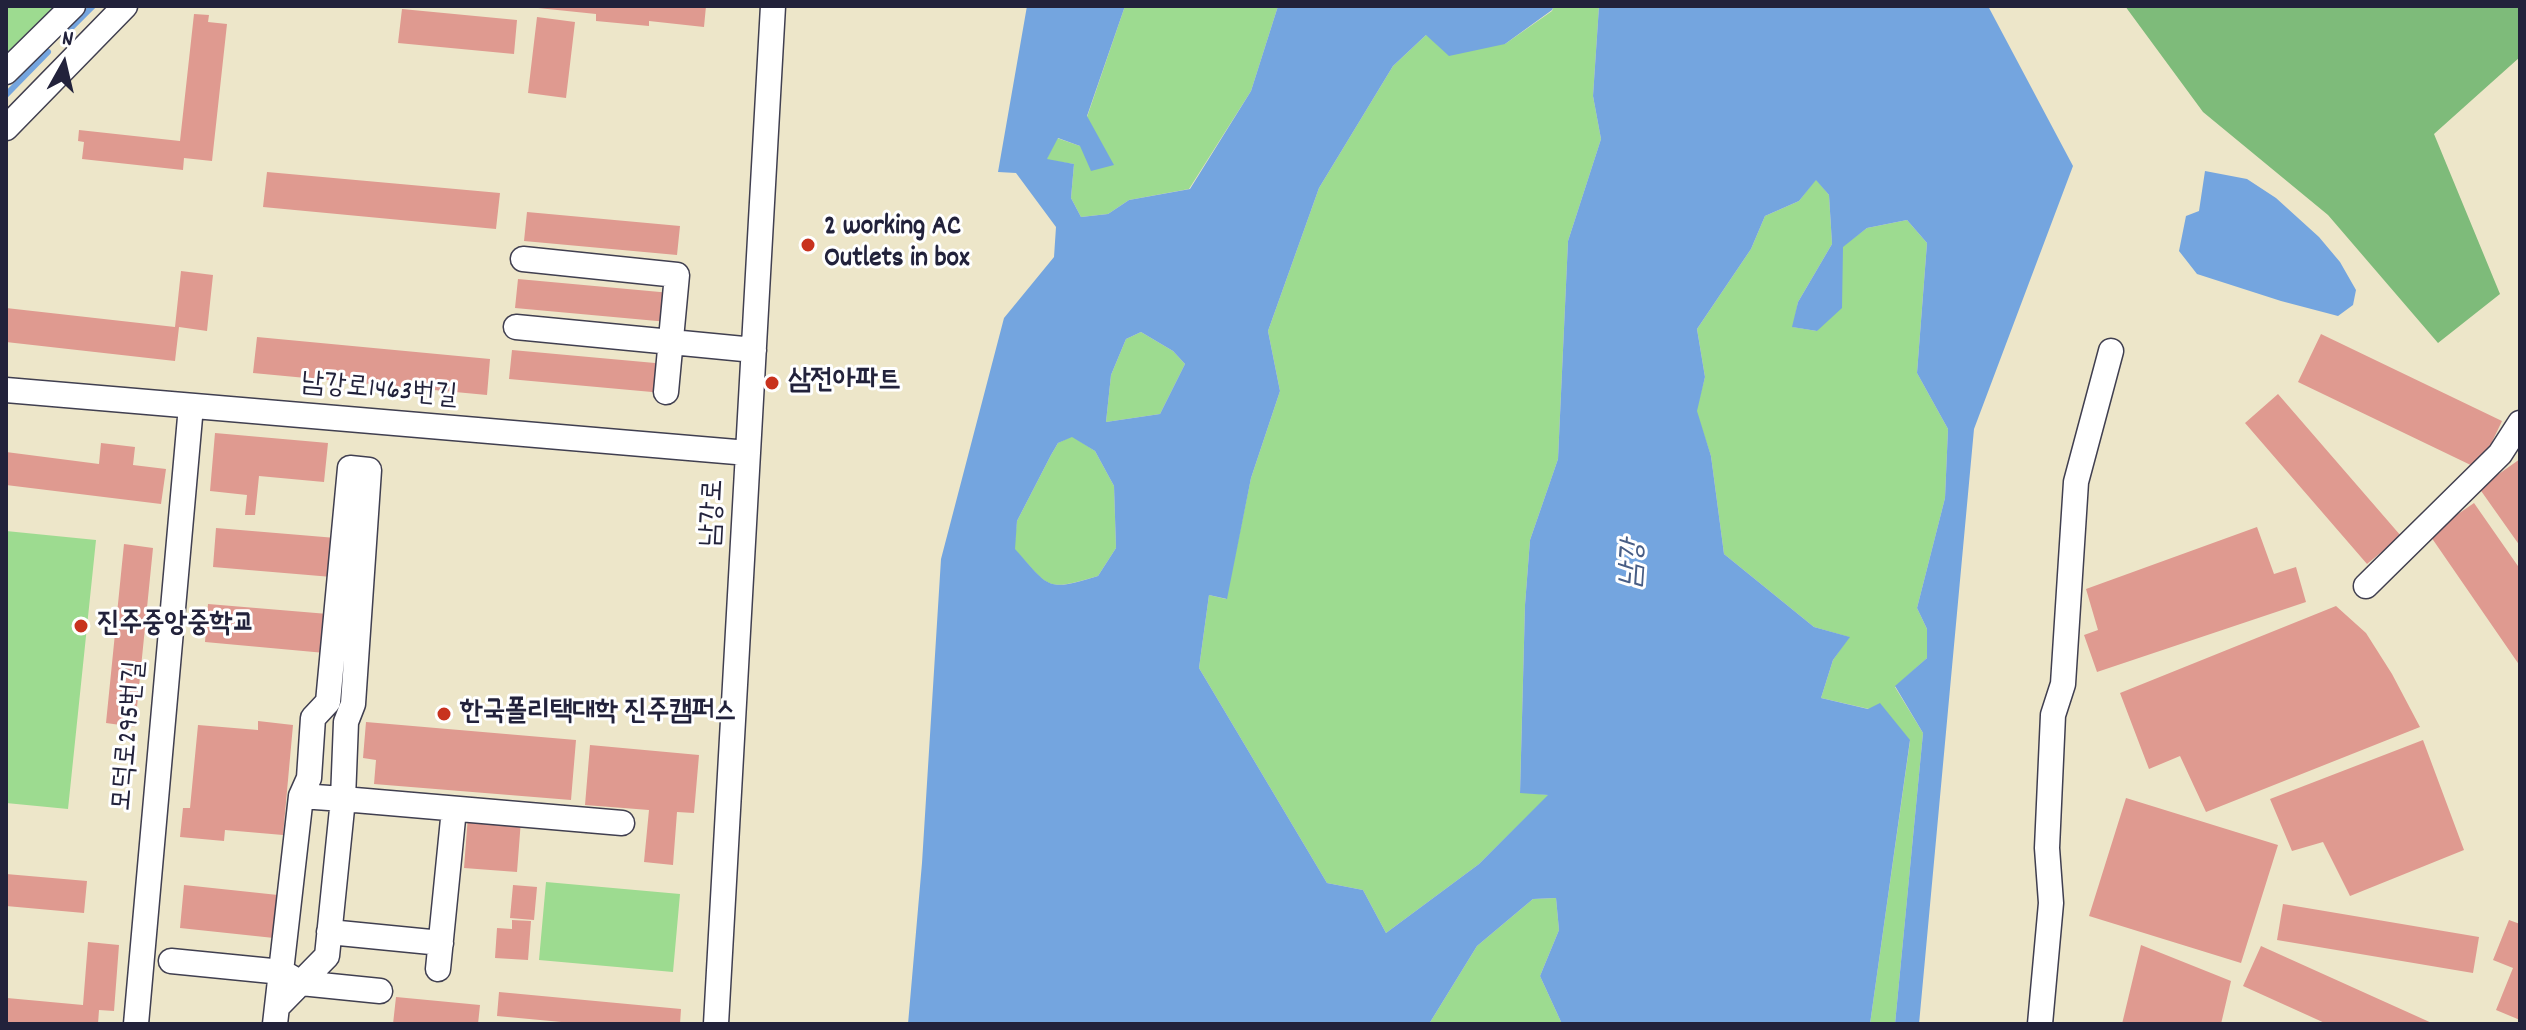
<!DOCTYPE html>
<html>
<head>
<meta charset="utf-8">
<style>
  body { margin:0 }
  #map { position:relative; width:2526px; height:1030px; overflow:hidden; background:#ede6c9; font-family:Dekko,sans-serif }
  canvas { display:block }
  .frame { position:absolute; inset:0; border:8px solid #22223b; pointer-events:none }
  .north { position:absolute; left:24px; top:24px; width:80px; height:80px; -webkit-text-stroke:6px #fff; paint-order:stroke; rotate:8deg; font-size:22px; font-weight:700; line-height:32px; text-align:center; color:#22223b }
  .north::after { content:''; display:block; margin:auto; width:28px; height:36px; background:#22223b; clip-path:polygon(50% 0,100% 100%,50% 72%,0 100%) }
</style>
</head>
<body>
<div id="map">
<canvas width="2526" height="1030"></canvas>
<div class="frame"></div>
<div class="north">N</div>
</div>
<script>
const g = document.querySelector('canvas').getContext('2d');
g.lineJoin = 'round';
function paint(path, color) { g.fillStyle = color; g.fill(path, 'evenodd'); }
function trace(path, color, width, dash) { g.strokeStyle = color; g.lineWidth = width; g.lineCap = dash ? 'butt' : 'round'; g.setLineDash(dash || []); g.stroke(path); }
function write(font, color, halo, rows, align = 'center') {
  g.font = font + ' Dekko,"Poor Story",sans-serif'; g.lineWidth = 6; g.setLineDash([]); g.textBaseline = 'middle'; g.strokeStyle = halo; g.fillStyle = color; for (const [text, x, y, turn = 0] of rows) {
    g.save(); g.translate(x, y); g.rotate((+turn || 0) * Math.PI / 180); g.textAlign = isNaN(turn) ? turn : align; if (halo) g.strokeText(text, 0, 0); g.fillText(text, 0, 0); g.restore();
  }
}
paint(new Path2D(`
  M6 6H55L6 54Z
  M1125 6H1278L1251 91 1189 189 1129 200 1108 214 1081 217 1071 198 1074 164 1046 160 1057 138 1080 146 1087 117Z
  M1554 6H1599L1593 96 1601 139 1568 241 1558 459 1530 540 1525 605 1520 792 1549 795 1479 864 1386 933 1363 890 1327 883 1199 668 1209 595 1226 599 1251 478 1280 391 1268 331 1319 188 1393 66 1426 35 1505 44 1552 11Z
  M1816 179 1829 195 1832 244 1798 302 1793 327 1817 331 1843 246 1867 228 1907 220 1927 243 1917 373 1948 429 1945 498 1917 608 1927 629V658L1895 687 1923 733 1895 1024H1870L1910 741 1869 709 1821 698 1833 660 1849 637 1814 627 1724 554 1711 456 1696 411 1705 377 1697 329 1751 249 1765 216 1799 201Z
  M1141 332 1173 351 1185 364 1160 414 1106 422 1111 375 1126 339Z
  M1072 436 1095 451 1114 486 1116 548 1098 576C1044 592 1051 588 1014 549L1017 521 1051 455 1058 443Z
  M6 531 96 540 68 809 6 803Z
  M546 882 680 894 673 972 539 960Z
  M1556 898 1559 930 1540 976 1562 1024H1429L1477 946 1533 899Z`), '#9ddb90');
paint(new Path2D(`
  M2125 6H2520V57L2434 134 2500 294 2438 343 2328 215 2203 112Z`), '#7ebb7a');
paint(new Path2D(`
  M1027 6H1125L1087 116 1114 165 1091 171 1080 146 1058 138 1047 159 1074 164 1071 198 1081 217 1108 214 1129 200 1190 189 1251 91 1278 6H1554L1552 10 1505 44 1449 56 1426 35 1393 66 1319 188 1268 331 1280 391 1251 478 1227 599 1209 595 1199 668 1327 883 1363 890 1386 933 1479 864 1548 795 1520 793 1525 605 1530 540 1558 459 1568 241 1601 139 1593 96 1599 6H1988L2073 166 1974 429 1919 1024H1895L1923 733 1895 686 1927 658V629L1917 608 1945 498 1948 429 1917 373 1927 243 1907 220 1867 228 1843 247 1842 308 1817 331 1792 327 1798 302 1832 244 1829 195 1816 180 1799 201 1765 216 1751 249 1697 329 1705 377 1697 411 1711 456 1724 554 1814 627 1850 637 1833 660 1821 698 1868 709 1880 703 1910 740 1870 1024H1562L1540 976 1559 930 1556 898 1533 899 1477 946 1429 1024H908L922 863 941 559 1004 318 1054 257 1056 227 1016 173 998 172ZM1141 332 1173 351 1185 364 1160 414 1106 422 1111 375 1126 339ZM1072 437 1095 451 1114 486 1116 548 1098 576C1046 592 1050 588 1015 549L1017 521 1051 455 1058 443Z
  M2205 171 2247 179 2276 198 2319 237 2340 262 2356 290 2353 305 2338 316 2281 301 2197 274 2179 251 2186 216 2199 211Z`), '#74a5df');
trace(new Path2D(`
  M64 35 93 6
  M6 95 48 52`), '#74a5df', 6);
paint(new Path2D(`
  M538 6H706L704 27 649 21V26L596 21V14L538 8Z
  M402 9 517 20 514 54 398 43Z
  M194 14 209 15 208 22 227 24 212 161 184 158 183 170 82 159 84 142 78 141 79 130 180 141Z
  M537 17 575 22 566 98 528 93Z
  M267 172 500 193 496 229 263 207Z
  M527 212 680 226 677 255 524 241Z
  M181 271 213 275 207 331 179 327 175 361 6 342V308L175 327Z
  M518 279 671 293 668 322 515 308Z
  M2321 334 2502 421 2479 469 2298 382Z
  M257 337 490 359 487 395 253 373Z
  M512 350 666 364 663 393 509 379Z
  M2278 394 2401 536 2367 564 2245 423Z
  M215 433 328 443 324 482 259 476 255 515H245L247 495 210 491Z
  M101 443 135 447 133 465 166 469 161 504 6 485V452L99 464Z
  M2520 459V546L2479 488Z
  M2474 503 2520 569V666L2429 534Z
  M2257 527 2274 574 2296 567 2306 602 2097 672 2084 635 2098 630 2086 589Z
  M216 528 336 538 332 577 213 567Z
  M124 544 153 548 135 727 106 723Z
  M208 604 328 614 325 653 205 642Z
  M2336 606 2366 633 2392 674 2420 727 2206 812 2180 756 2149 769 2120 693Z
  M258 721 293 725 283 835 225 830 224 841 180 837 183 808H190L198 725 258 730Z
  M366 722 576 740 571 800 374 784 376 760 363 758Z
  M2423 740 2464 850 2350 896 2323 842 2292 851 2270 799Z
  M590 745 699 755 694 813 677 812 673 865 644 862 649 810 585 805Z
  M2126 798 2278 845 2241 963 2089 916Z
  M468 816 521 820 517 872 464 868Z
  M6 874 87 881 84 913 6 906Z
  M184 885 278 895 274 938 180 928Z
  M513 885 537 887 534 920 510 918Z
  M2283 904 2479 937 2473 973 2277 940Z
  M512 920 531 921 528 960 495 958 497 928 512 929Z
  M2509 920 2520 924V1020L2496 1010 2513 968 2493 960Z
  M88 942 119 945 114 1011 99 1010 98 1024H6L7 998 83 1005Z
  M2141 945 2231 981 2221 1024H2122Z
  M2261 946 2434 1024H2327L2243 986Z
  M499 992 681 1009 680 1024H583L497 1016Z
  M396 997 480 1005 478 1024H393Z`), '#df9a90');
const minor = new Path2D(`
  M6 72 73 6
  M6 128 125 6
  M523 259 677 275 666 392
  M516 327 754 350
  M6 390 748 453
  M2366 586 2500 454 2520 423
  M301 796 309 778 313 718 328 702 350 468 369 470 353 704 346 722 343 799 622 823
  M329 932 441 943
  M171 961 282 972 301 983 380 991
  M438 969 454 809
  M136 1024 191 406
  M275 1024 301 796 343 799 327 956 278 1006
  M716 1024 773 6
  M2040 1024 2051 903 2047 848 2053 715 2063 684 2076 482 2111 351`);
trace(minor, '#403f50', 27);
trace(minor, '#fff', 24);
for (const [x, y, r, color] of [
  [808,245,8,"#c8321e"],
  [772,383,8,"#c8321e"],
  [81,626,8,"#c8321e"],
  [444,714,8,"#c8321e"]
]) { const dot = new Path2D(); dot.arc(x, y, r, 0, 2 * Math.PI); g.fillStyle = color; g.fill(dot); trace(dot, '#fff', 3); }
write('bold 28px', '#22223b', '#fff', [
  ["2 working AC",824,229],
  ["Outlets in box",824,261],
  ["삼전아파트",788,383],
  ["진주중앙중학교",97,626],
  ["한국폴리택대학 진주캠퍼스",460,714]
], 'left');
write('28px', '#22223b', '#fff', [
  ["남강로1463번길",379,392,5],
  ["남강로",715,513,-87],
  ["모덕로295번길",131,736,-85]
]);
write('italic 30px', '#475d85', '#fff', [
  ["남강",1635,564,-86]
]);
</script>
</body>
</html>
